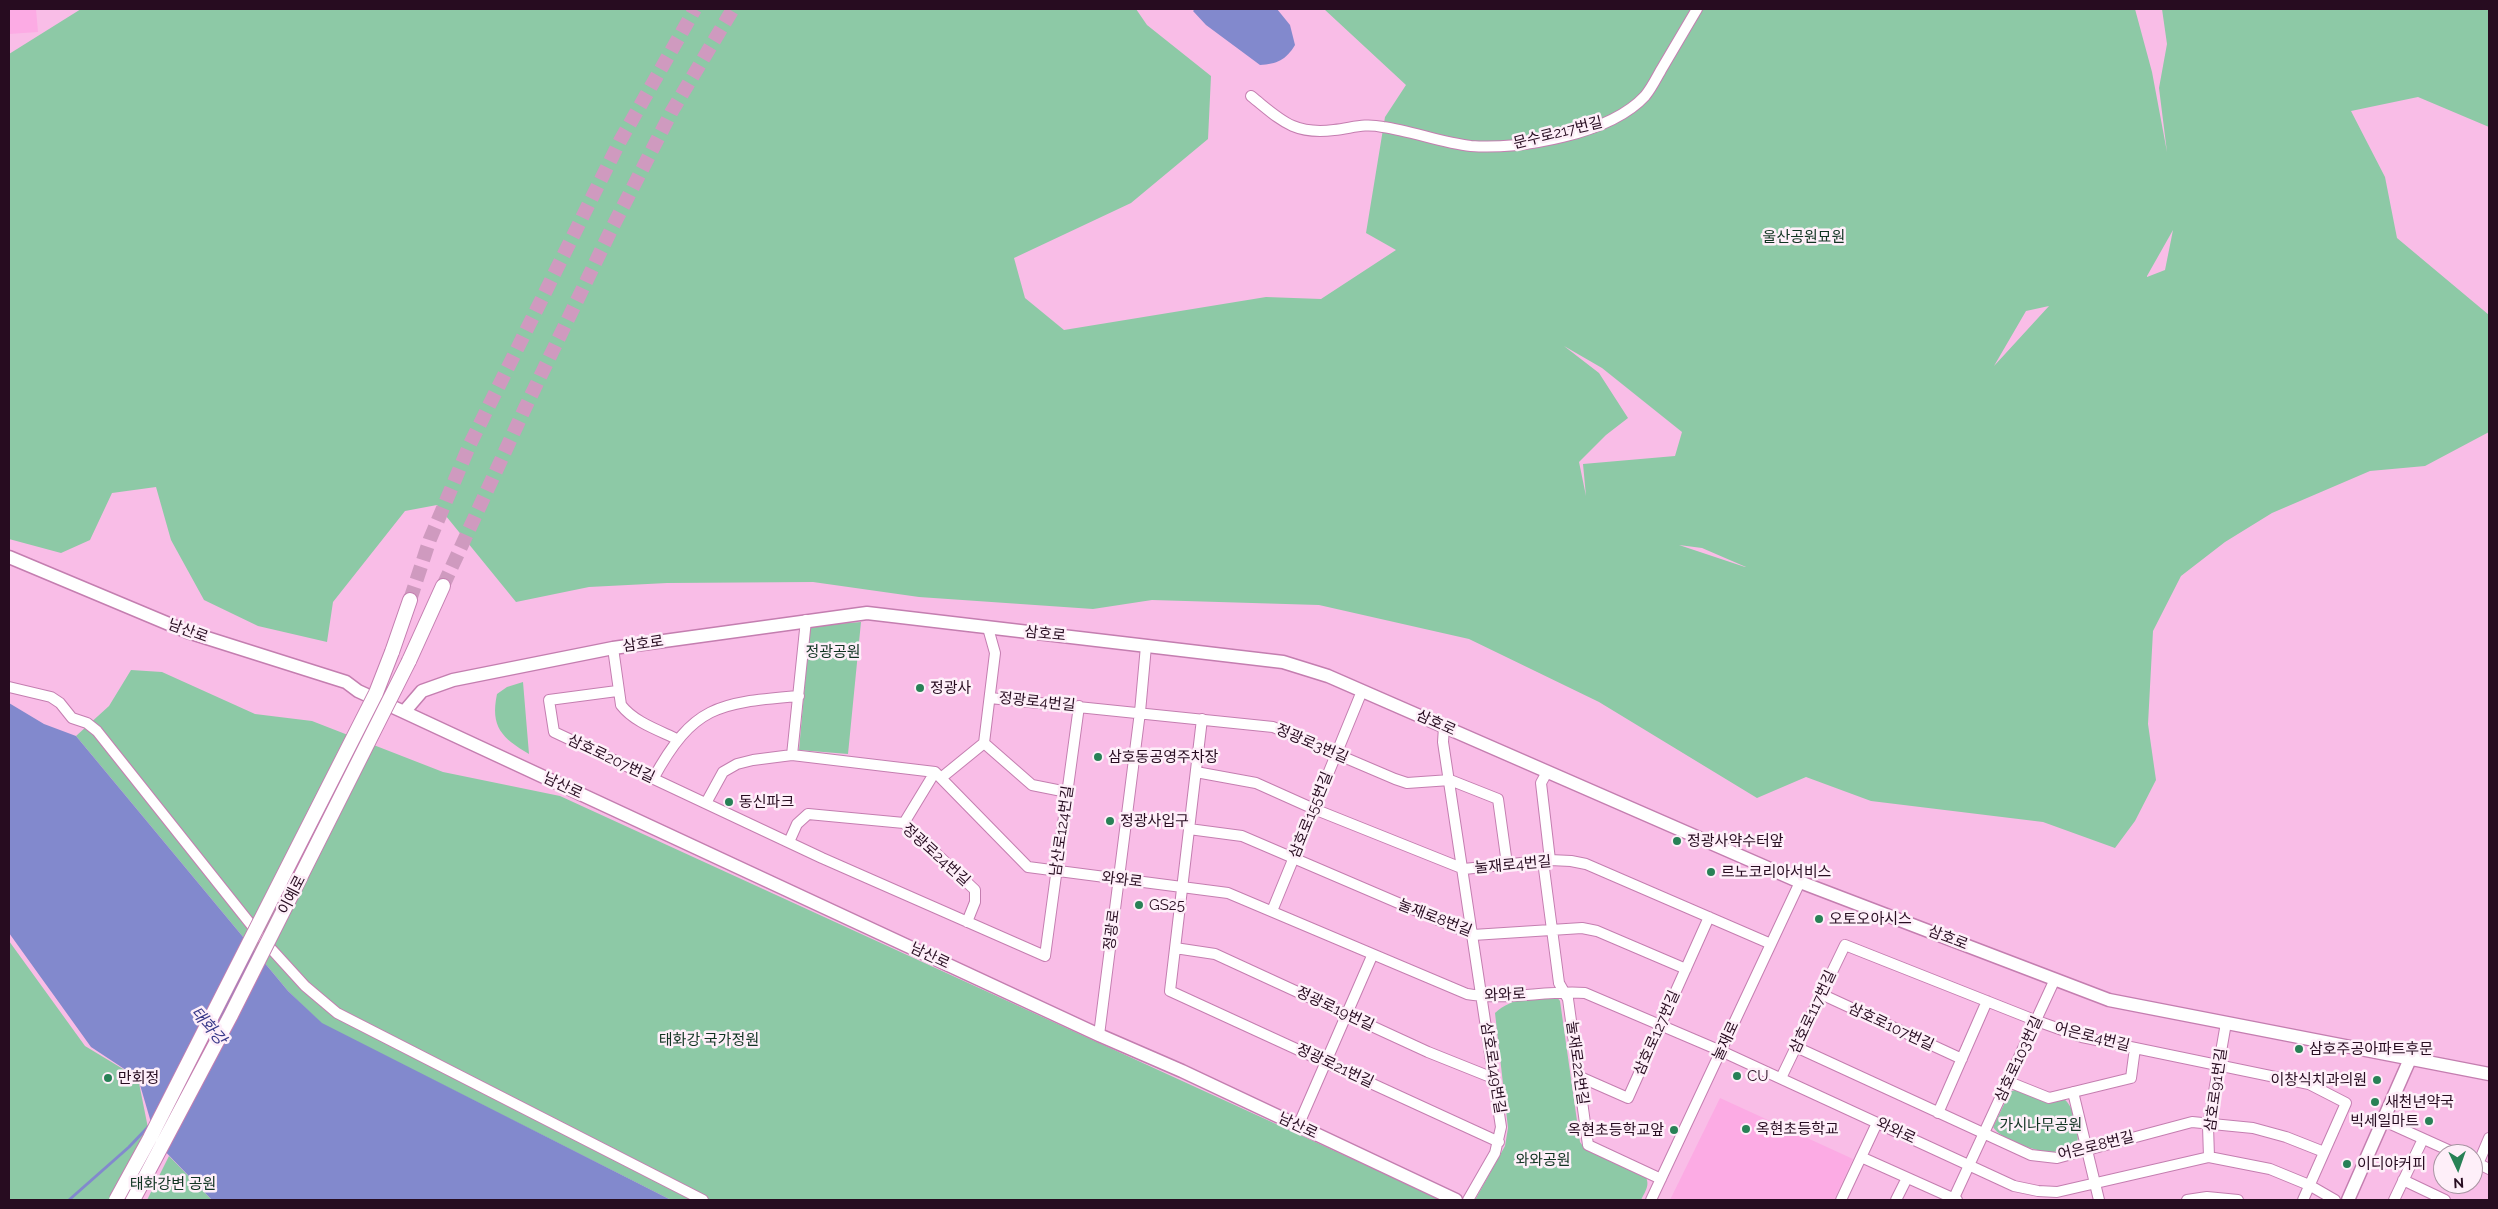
<!DOCTYPE html>
<html>
<head>
<meta charset="utf-8">
<style>
  body { margin:0 }
  #map { position:relative; width:2498px; height:1209px; overflow:hidden; background:#f9bde7; font-family:Raleway,sans-serif }
  canvas { display:block }
  .frame { position:absolute; inset:0; border:10px solid #270c20; pointer-events:none }
  .north { position:absolute; left:2433px; top:1144px; width:50px; height:50px; box-sizing:border-box; background:#feeff9; border:1px solid #a894a2; border-radius:50%; rotate:177deg; font-size:14px; font-weight:700; line-height:20px; text-align:center; color:#270c20 }
  .north::after { content:''; display:block; margin:auto; width:18px; height:22px; background:#288156; clip-path:polygon(50% 0,100% 100%,50% 72%,0 100%) }
</style>
</head>
<body>
<div id="map">
<canvas width="2498" height="1209"></canvas>
<div class="frame"></div>
<div class="north">N</div>
</div>
<script>
const g = document.querySelector('canvas').getContext('2d');
g.lineJoin = 'round';
function paint(path, color) { g.fillStyle = color; g.fill(path, 'evenodd'); }
function trace(path, color, width, dash) { g.strokeStyle = color; g.lineWidth = width; g.lineCap = dash ? 'butt' : 'round'; g.setLineDash(dash || []); g.stroke(path); }
function write(font, color, halo, rows, align = 'center') {
  g.font = font + ' Raleway,"Noto Sans KR",sans-serif'; g.lineWidth = 5; g.setLineDash([]); g.textBaseline = 'middle'; g.strokeStyle = halo; g.fillStyle = color; for (const [text, x, y, turn = 0] of rows) {
    g.save(); g.translate(x, y); g.rotate((+turn || 0) * Math.PI / 180); g.textAlign = isNaN(turn) ? turn : align; if (halo) g.strokeText(text, 0, 0); g.fillText(text, 0, 0); g.restore();
  }
}
paint(new Path2D(`
  M9 9H36L38 32 9 34Z
  M1720 1098 1853 1159 1834 1200H1670Z`), '#fcabe4');
paint(new Path2D(`
  M81 9H1136L1147 25 1211 76 1208 139 1131 203 1014 258 1025 298 1064 330 1266 297 1321 299 1396 250 1366 233 1385 117 1406 85 1324 9H2135L2152 72 2167 152 2159 88 2167 44 2162 9H2489V127L2418 97 2351 111 2385 177 2397 238 2489 315V432L2425 466 2370 471 2272 513 2225 542 2181 576 2153 631 2148 724 2156 780 2135 821 2115 848 2043 822 1871 801 1806 777 1757 798 1599 702 1469 639 1319 605 1152 600 1093 609 919 597 813 582 667 583 589 587 516 602 437 505 405 511 333 602 327 642 258 626 204 600 171 540 156 487 112 493 90 540 61 553 9 539V54ZM2173 230 2165 270 2147 277V276ZM2049 306 1994 366 2026 311ZM1564 346 1602 368 1682 432 1675 456 1583 464 1586 496 1579 462 1606 435 1628 418 1599 373ZM1679 545 1702 548 1746 567H1745Z
  M861 622 848 754 799 750 810 626Z
  M131 670 162 672 255 714 312 721 443 772 560 796 1442 1200H671L322 1024 288 991 76 736 109 706Z
  M523 682 529 754C502 738 490 727 497 694L507 687Z
  M9 941 85 1046 138 1078 150 1138 117 1200H9Z
  M1556 996 1560 1001 1580 1142 1585 1149 1644 1174C1651 1184 1646 1190 1641 1200H1475L1505 1146 1508 1128 1495 1013C1512 997 1534 998 1556 996Z
  M2017 1089 2064 1099C2075 1108 2080 1131 2077 1144 2070 1147 2061 1151 2054 1152 2039 1153 2001 1140 1993 1127L2010 1092Z
  M169 1156 212 1200H147Z`), '#8dc9a6');
paint(new Path2D(`
  M1195 9H1277L1290 25 1295 45C1286 60 1277 64 1260 65L1206 25 1193 11Z
  M9 703 44 724 76 736 288 991 322 1023 671 1200H212L157 1143 138 1078 91 1047 9 933Z`), '#8289cd');
trace(new Path2D(`
  M69 1200 129 1147 149 1126`), '#8289cd', 3);
trace(new Path2D(`
  M443 586 525 408 612 228 672 111 733 9
  M410 600 430 539 470 444 620 141 695 9`), '#cf9abf', 14, [14, 7]);
const minor = new Path2D(`
  M1251 96C1281 120 1293 135 1334 130 1353 128 1363 123 1383 127 1412 131 1442 143 1471 146 1521 150 1610 134 1645 96 1651 89 1656 79 1661 70 1673 50 1685 29 1697 9
  M988 628 995 653 984 743 1032 785 1067 792
  M613 648 621 705C634 722 658 730 677 739
  M9 687 51 697 60 703 72 718 87 723 97 731 264 941 305 986 337 1013 703 1200
  M617 691 549 700 554 732 822 858 1045 956 1079 706
  M990 698 1273 727 1395 779 1407 783 1450 780 1498 799 1507 864
  M1202 719 1170 991 1499 1142
  M1444 727 1443 742 1501 1127 1495 1153 1468 1200
  M792 755 806 620
  M1196 772 1256 783 1314 809 1464 869 1550 860 1571 861 1586 864 1771 944
  M1547 772 1541 783 1550 860
  M941 778 984 743
  M653 779C694 704 719 703 799 696
  M706 803 723 772 737 764 753 760 792 755 935 772 1028 867 1228 893 1467 994C1506 1001 1546 990 1585 993L1721 1051 2014 1186 2038 1191 2057 1192 2209 1157 2270 1169 2309 1185 2335 1200
  M904 823 935 772
  M1189 829 1242 836 1473 935 1582 928 1597 931 1686 969
  M789 842 797 824 808 814 904 823 975 890V902L967 922
  M1543 861 1559 983 1568 999 1588 1145 1661 1179
  M1272 911 1362 691
  M1175 948 1215 954 1428 1052 1493 1078
  M1821 994 1962 1059
  M1099 1035 1140 712 1146 646
  M1796 1047 2031 1155 2057 1158 2192 1122 2253 1128 2286 1137 2324 1152
  M1578 1076 1628 1098 1709 917
  M1781 1078 1845 945 2037 1021 2082 1037 2309 1084 2346 1103 2303 1200
  M2009 1082 2049 1098 2131 1078 2135 1048
  M2073 1092 2099 1200
  M1938 1113 1987 1001
  M2384 1121 2457 1154
  M1298 1126 1372 956
  M1861 1157 1957 1200
  M2209 1157 2208 1126 2226 1023
  M2473 1161 2489 1169
  M2478 1164 2489 1138
  M2403 1180 2445 1200
  M1651 1200 1800 882
  M1841 1200 1877 1123
  M1896 1200 1907 1178
  M1953 1200 2055 979
  M2187 1200 2207 1197 2238 1200
  M2394 1200 2423 1139`);
const major = new Path2D(`
  M9 557 188 632 346 682 358 691 404 712 422 691 453 680 613 648 867 613 1283 662 1328 676 1800 882 2109 1000 2489 1074
  M404 712 1099 1035 1182 1071 1456 1200
  M2348 1200 2410 1059`);
const highway = new Path2D(`
  M392 652 410 600
  M409 661 443 586`);
trace(minor, '#c47eb0', 12);
trace(major, '#c47eb0', 15);
trace(highway, '#c47eb0', 16);
trace(minor, '#fff', 10);
trace(major, '#fff', 12);
trace(highway, '#fff', 14);
const highwayBridge = new Path2D(`
  M116 1200 150 1138 376 693 392 652
  M133 1200 231 1015 409 661`);
trace(highwayBridge, '#c47eb0', 16, []);
trace(highwayBridge, '#fff', 14);
for (const [x, y, r, color] of [
  [920,688,5,"#288156"],
  [1098,757,5,"#288156"],
  [729,802,5,"#288156"],
  [1110,821,5,"#288156"],
  [1677,841,5,"#288156"],
  [1711,872,5,"#288156"],
  [1139,905,5,"#288156"],
  [1819,919,5,"#288156"],
  [2299,1049,5,"#288156"],
  [1737,1076,5,"#288156"],
  [108,1078,5,"#288156"],
  [2377,1080,5,"#288156"],
  [2375,1102,5,"#288156"],
  [2429,1121,5,"#288156"],
  [1746,1129,5,"#288156"],
  [1674,1130,5,"#288156"],
  [2347,1164,5,"#288156"]
]) { const dot = new Path2D(); dot.arc(x, y, r, 0, 2 * Math.PI); g.fillStyle = color; g.fill(dot); trace(dot, '#feeff9', 2); }
write('15px', '#270c20', '#feeff9', [
  ["문수로217번길",1558,133,-14],
  ["남산로",188,631,20],
  ["삼호로",1045,634,6],
  ["삼호로",643,644,-8],
  ["정광로4번길",1037,702,6],
  ["삼호로",1436,723,24],
  ["정광로3번길",1312,744,23],
  ["삼호로207번길",611,759,25],
  ["남산로",563,786,25],
  ["삼호로155번길",1311,815,-68],
  ["남산로124번길",1062,831,-82],
  ["정광로24번길",936,855,42],
  ["눌재로4번길",1513,865,-5],
  ["와와로",1122,880,7],
  ["이예로",292,895,-63],
  ["눌재로8번길",1435,918,21],
  ["정광로",1112,930,-83],
  ["삼호로",1948,938,21],
  ["남산로",930,956,25],
  ["와와로",1505,995,-3],
  ["정광로19번길",1335,1009,25],
  ["삼호로117번길",1813,1012,-65],
  ["삼호로107번길",1891,1027,25],
  ["삼호로127번길",1657,1033,-66],
  ["어은로4번길",2092,1037,14],
  ["눌재로",1726,1041,-65],
  ["삼호로103번길",2019,1059,-65],
  ["눌재로22번길",1577,1063,82],
  ["정광로21번길",1335,1066,25],
  ["삼호로149번길",1493,1068,81],
  ["삼호로91번길",2216,1090,-82],
  ["남산로",1298,1126,25],
  ["와와로",1896,1131,25],
  ["어은로8번길",2096,1146,-14]
]);
write('15px', '#103321', '#feeff9', [
  ["울산공원묘원",1804,237],
  ["정광공원",833,652],
  ["태화강 국가정원",709,1040],
  ["가시나무공원",2041,1125],
  ["와와공원",1543,1160],
  ["태화강변 공원",173,1184]
]);
write('15px', '#270c20', '#feeff9', [
  ["정광사",930,688],
  ["삼호동공영주차장",1108,757],
  ["동신파크",739,802],
  ["정광사입구",1120,821],
  ["정광사약수터앞",1687,841],
  ["르노코리아서비스",1721,872],
  ["GS25",1149,905],
  ["오토오아시스",1829,919],
  ["삼호주공아파트후문",2309,1049],
  ["CU",1747,1076],
  ["만회정",118,1078],
  ["이창식치과의원",2367,1080,"right"],
  ["새천년약국",2385,1102],
  ["빅세일마트",2419,1121,"right"],
  ["옥현초등학교",1756,1129],
  ["옥현초등학교앞",1664,1130,"right"],
  ["이디야커피",2357,1164]
], 'left');
write('italic 16px', '#39398a', '#feeff9', [
  ["태화강",208,1026,49]
]);
</script>
</body>
</html>
